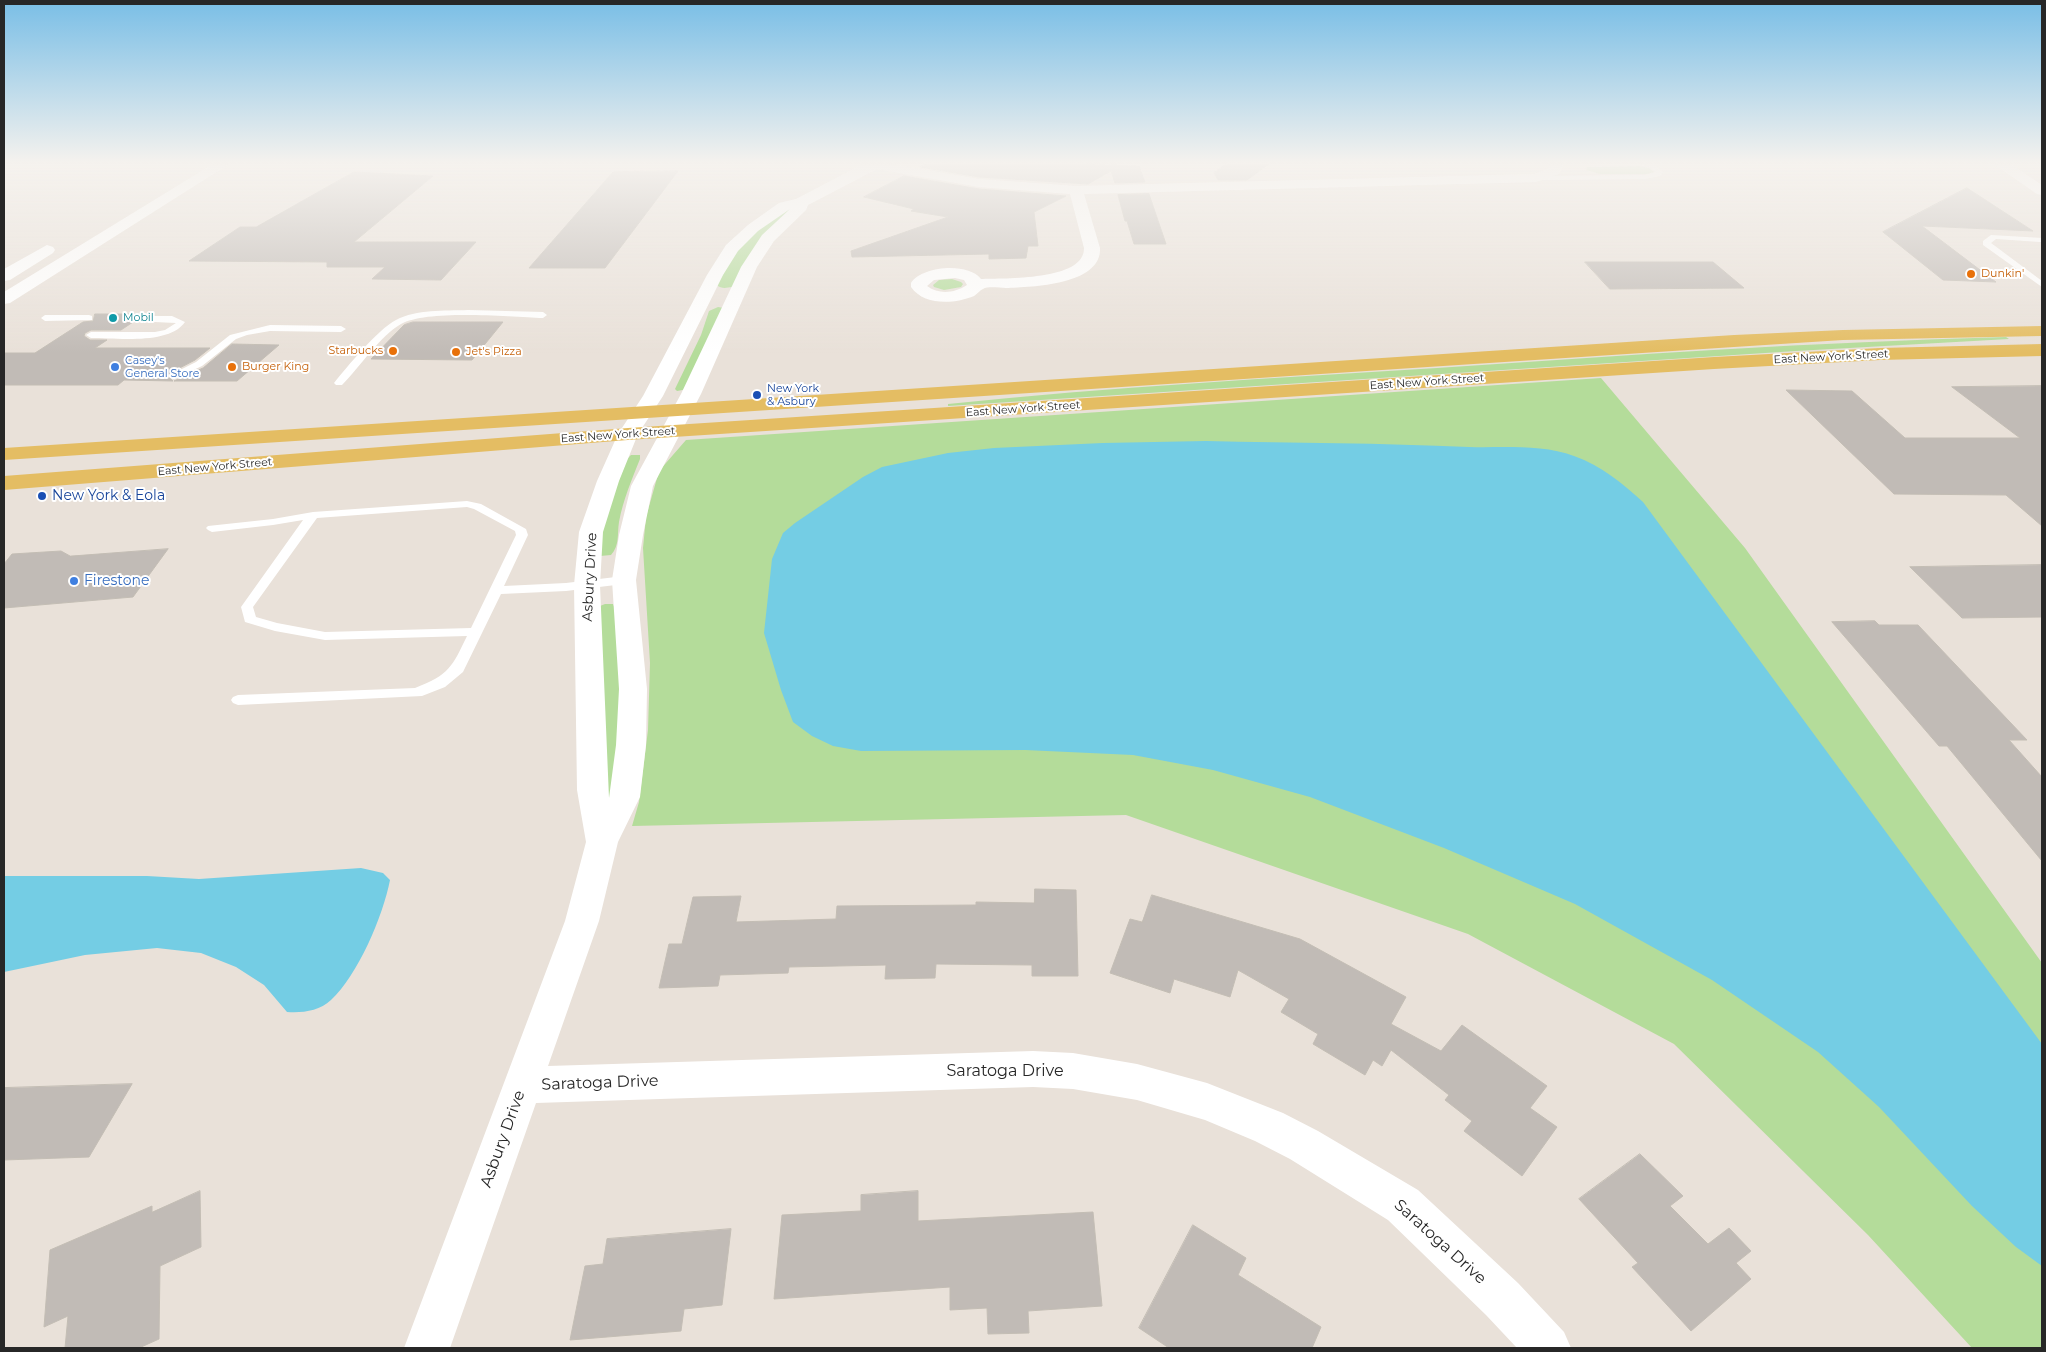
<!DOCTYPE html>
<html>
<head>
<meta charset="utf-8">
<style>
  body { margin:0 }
  #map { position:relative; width:2046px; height:1352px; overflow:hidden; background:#e9e1d9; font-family:Montserrat,sans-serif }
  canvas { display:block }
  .frame { position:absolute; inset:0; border:5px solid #272727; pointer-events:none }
</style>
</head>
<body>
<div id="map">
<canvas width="2046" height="1352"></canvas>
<div class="frame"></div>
</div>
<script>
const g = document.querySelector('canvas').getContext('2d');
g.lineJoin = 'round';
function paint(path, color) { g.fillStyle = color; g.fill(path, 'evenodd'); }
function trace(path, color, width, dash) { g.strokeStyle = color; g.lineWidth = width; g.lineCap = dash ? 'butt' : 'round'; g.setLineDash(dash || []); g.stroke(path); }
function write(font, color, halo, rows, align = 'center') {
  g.font = font + ' Montserrat,sans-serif'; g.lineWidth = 4; g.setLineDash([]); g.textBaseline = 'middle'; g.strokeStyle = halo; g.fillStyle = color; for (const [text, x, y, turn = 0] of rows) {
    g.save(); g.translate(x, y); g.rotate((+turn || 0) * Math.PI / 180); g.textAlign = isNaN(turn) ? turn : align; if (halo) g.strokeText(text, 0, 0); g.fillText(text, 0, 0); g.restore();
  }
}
paint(new Path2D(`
  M1640 166 1649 168 1654 172 1647 174H1600L1586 170 1587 167H1593Z
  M793 205 732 287C726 288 721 289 717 285L734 254 756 231Z
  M952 279 961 282 963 284 961 287 944 290 934 287 933 285 939 280Z
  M718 307 724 308 688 389 677 391 675 389 701 335 709 311Z
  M2006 337 2009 339 1796 351 948 406V404C1111 387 1274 378 1437 368 1627 355 1816 342 2006 337Z
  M1601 378 1745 548 2042 963V1348H1972L1868 1235 1674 1044 1468 934 1126 815 632 826 639 802 648 730 650 663 643 548 646 517 659 471 686 440Z
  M631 455H640V459C632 479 623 500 619 522 617 534 620 545 611 555L600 556 603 521 627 459Z
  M605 604H613L615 609 622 727 608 817 600 606Z`), '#b4dc9a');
paint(new Path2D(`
  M1206 441C1294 443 1381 443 1469 447 1502 448 1542 444 1574 456 1602 466 1622 483 1643 502L2042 1044V1266L2016 1247 1972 1206 1879 1107 1818 1052 1712 980 1575 904 1444 848 1310 797 1213 770 1133 755 1025 750 861 751 833 746 812 736 793 722 781 690 764 633 772 559 783 533 795 523 863 477 882 467 948 453 994 448 1103 443Z
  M361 868 383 873 390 880C383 916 358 975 331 1000 319 1011 303 1013 287 1012L264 985 236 967 201 953 157 948 85 955 4 972V876H147L199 879Z`), '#74cde4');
const building = new Path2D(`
  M926 164H1070L1139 166 1145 182 1115 183 1111 171 1088 184 979 177 920 167Z
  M1227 164H1269L1247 180H1218L1214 173Z
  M678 171 605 268H529L613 172Z
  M354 172 433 176 354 242H476L441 280 372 279 385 267H327V262L189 261 240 227H256Z
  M904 176 979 189 1066 196 1034 212 1038 246H1028L1026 258 989 259V254L852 257 851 251 948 217 911 211 914 209 864 197Z
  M1967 188 2033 231 1922 226 1996 282 1943 280 1883 232Z
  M1149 194 1166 244H1134L1127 221H1125L1118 195Z
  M1585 262H1713L1744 288 1610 289Z
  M95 314H136L131 319 133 322 121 330H91L85 333 84 336 90 340H107L95 348H210L195 360 166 375 173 381 124 380 118 385H4V353H35L83 322 93 321Z
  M413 322H503L472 360 371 359 404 325Z
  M232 344 279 345 237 381H174L203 368Z
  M2042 386V526L2006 495 1894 494 1786 390 1852 391 1905 438H2020L1952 387Z
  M168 549 133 597 4 608V564L12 554 61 551 70 556Z
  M2042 565V617L1962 618 1910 567Z
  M1875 621 1879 625H1918L2027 740H2009L2042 777V861L1947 746H1939L1832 622Z
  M1035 889 1076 890 1078 976H1032V965L936 964 935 978 885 979 886 965 789 967 788 973 720 975 718 986 659 988 669 944H682L693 897 741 896 736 922 836 919 837 906 976 905V902L1034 903Z
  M1152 895 1300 939 1406 997 1391 1024 1441 1051 1462 1025 1547 1086 1530 1108 1557 1127 1522 1176 1464 1131 1472 1121 1445 1100 1449 1095 1391 1050 1382 1066 1373 1060 1365 1075 1313 1044 1318 1034 1281 1012 1289 999 1238 970 1230 997 1174 979 1170 993 1110 973 1130 919 1142 922Z
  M132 1084 89 1157 4 1160V1088Z
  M1640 1154 1683 1196 1670 1206 1708 1244 1729 1228 1751 1251 1736 1263 1751 1279 1691 1331 1632 1267 1638 1263 1579 1199Z
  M200 1191 201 1247 160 1266 159 1339 139 1348H65L68 1316 44 1327 50 1250 152 1206V1212Z
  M918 1191V1221L1093 1212 1102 1306 1028 1311 1029 1333 988 1334 987 1308 950 1310V1287L774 1299 782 1215 861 1211V1195Z
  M1193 1225 1246 1258 1238 1275 1321 1327 1312 1348H1169L1139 1328Z
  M731 1229 722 1305 684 1309 681 1331 570 1340 585 1266 603 1264 607 1239Z`);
paint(building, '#c1bbb6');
trace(building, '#c3bdb4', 1);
paint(new Path2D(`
  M1639 164 1656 166 1663 172 1660 176 1645 179 1536 180 1533 178 1536 176 1645 175 1656 172 1652 168Z
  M1991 235 2042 238V242H2040L1996 239 1991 243 2042 281V287L1983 245V241Z
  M468 310 543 312 547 315 543 318C510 317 428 309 401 324 380 336 360 367 342 385H336L334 383C347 367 378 329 396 320 417 309 444 311 468 310Z
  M89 315 92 316V320L45 321 41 318 45 315Z
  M137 316H172L185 322C169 345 117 338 91 338L86 335 91 332H155L165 330 176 323 134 321 133 319Z
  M270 325 341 326 346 329 341 332 270 331 247 335 236 339 202 366 176 378 173 379 168 376 196 362 230 335Z
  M467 501 481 504 526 529 528 535 504 586 566 583 624 576 630 580 624 584 566 591 501 594 463 672 445 687 422 696 238 705 233 703 231 700 233 697 238 695 415 688C449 675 452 667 467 636L325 640 275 631 245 622 241 607 303 520 273 525 212 532 208 530 206 528 208 526 273 519 313 512ZM467 507 474 509 515 531 516 535 471 628 325 632 277 623 256 617 253 607 317 518Z`), '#fff');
paint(new Path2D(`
  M863 164H891L979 179 1076 186 1534 174 1548 169 1549 164H1563L1559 174 1536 182 1084 194 1100 248C1102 285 1031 287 1006 288 1000 288 988 286 983 289 980 290 977 294 974 296 955 304 924 306 911 287V283C922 266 968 262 981 279 1004 278 1085 281 1084 248L1070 194 979 187 877 169 808 205 806 210 774 241 757 267 701 394 653 486 643 535 636 580 647 689 646 745 640 797 618 842 599 921 548 1066 1033 1051 1073 1053 1137 1064 1207 1083 1283 1113 1318 1131 1418 1190 1518 1283 1564 1332 1571 1348H1517L1486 1315 1388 1220 1290 1159 1255 1141 1205 1120 1137 1100 1073 1089 1033 1087 536 1103 450 1348H404L565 921 586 842 577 790 574 585 579 532 597 481 618 434 643 396 707 275 726 245 748 225 779 203 796 199ZM790 209 762 235 741 267 681 394 631 486 619 535 612 580 619 689 616 745 609 798 600 585 603 532 619 481 638 434 663 396 723 275 738 251 758 231ZM955 278 964 280 967 285C955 293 939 295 927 286L934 280Z
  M1994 164H2010L2042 185V195L2037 194Z`), '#fff');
paint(new Path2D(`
  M213 164H229L10 303 4 304V292Z
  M47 245 53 247 55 250 53 253 10 280 4 281V269Z`), '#fff');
paint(new Path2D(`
  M2042 326V336L1843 340 1734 347 4 460V448L1734 335 1843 330Z
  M2042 344V356L1880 360 1714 369 628 440 4 490V476L628 428 1714 357 1880 348Z`), '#e4bd63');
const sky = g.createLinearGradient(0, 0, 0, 353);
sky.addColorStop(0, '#79bee6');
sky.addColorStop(0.46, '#f5f2ee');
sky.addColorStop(1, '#f5f2ee00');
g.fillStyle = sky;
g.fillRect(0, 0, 2046, 353);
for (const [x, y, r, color] of [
  [1971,274,5,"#e8710a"],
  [113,318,5,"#0f9aa8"],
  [393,351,5,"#e8710a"],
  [456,352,5,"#e8710a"],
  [115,367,5,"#3f7fe0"],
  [232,367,5,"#e8710a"],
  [757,395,5,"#1a4fb4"],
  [42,496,5,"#1a4fb4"],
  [74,581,5,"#3f7fe0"]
]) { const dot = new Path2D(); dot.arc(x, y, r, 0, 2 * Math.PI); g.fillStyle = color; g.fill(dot); trace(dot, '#fff', 2); }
write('11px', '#c56008', '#fff', [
  ["Dunkin'",1981,274],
  ["Starbucks",383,351,"right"],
  ["Jet's Pizza",466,352],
  ["Burger King",242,367]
], 'left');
write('11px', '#0d838f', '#fff', [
  ["Mobil",123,318]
], 'left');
write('11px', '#272727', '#fff', [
  ["East New York Street",1831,357,-3],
  ["East New York Street",1427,382,-4],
  ["East New York Street",1023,409,-4],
  ["East New York Street",618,435,-4],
  ["East New York Street",215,467,-5]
]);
write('11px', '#366cbe', '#fff', [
  ["Casey's",125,361],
  ["General Store",125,374]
], 'left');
write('11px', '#164399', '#fff', [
  ["New York",767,389],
  ["& Asbury",767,402]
], 'left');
write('14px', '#164399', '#fff', [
  ["New York & Eola",52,496]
], 'left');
write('14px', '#272727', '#fff', [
  ["Asbury Drive",590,577,-87]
]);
write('14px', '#366cbe', '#fff', [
  ["Firestone",84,581]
], 'left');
write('16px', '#272727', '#fff', [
  ["Saratoga Drive",1005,1071],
  ["Saratoga Drive",600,1083,-2],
  ["Asbury Drive",503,1139,-70],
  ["Saratoga Drive",1440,1242,42]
]);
</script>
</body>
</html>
